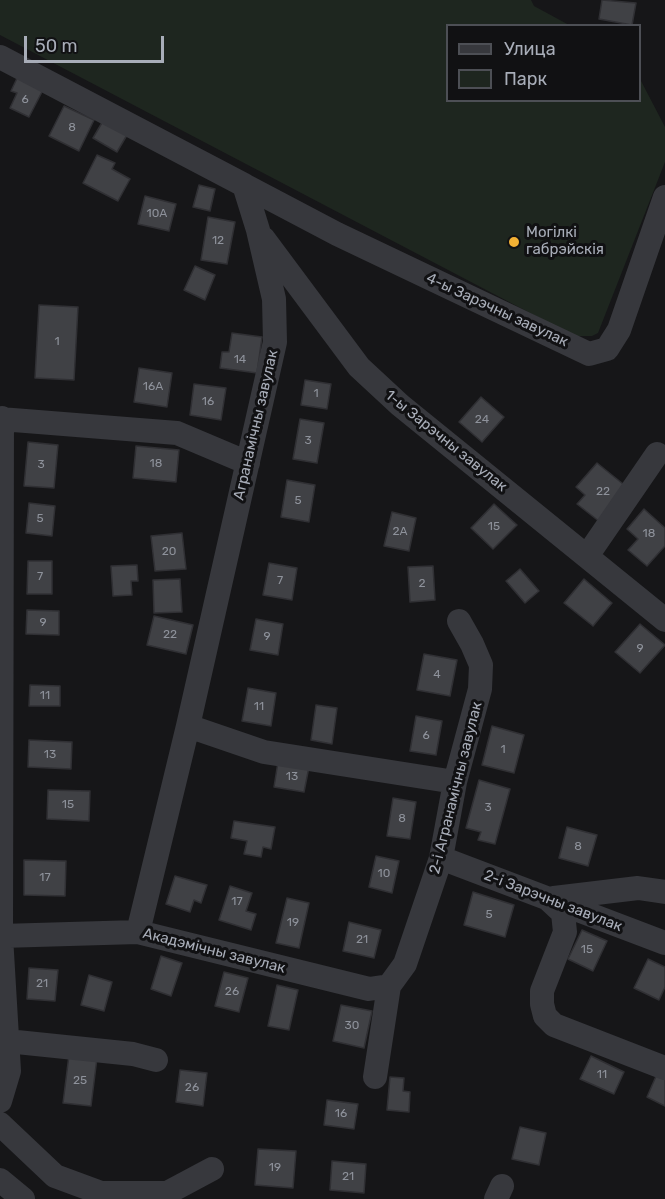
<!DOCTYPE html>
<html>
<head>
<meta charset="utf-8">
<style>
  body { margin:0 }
  #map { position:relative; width:665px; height:1199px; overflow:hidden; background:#161618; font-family:Rubik,sans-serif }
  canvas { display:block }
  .legend { position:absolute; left:446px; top:24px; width:195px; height:78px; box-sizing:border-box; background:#111113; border:2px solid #4d4f55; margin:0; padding:8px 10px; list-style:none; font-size:18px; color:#a8adb8 }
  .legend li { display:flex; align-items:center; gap:12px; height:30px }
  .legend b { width:30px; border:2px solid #4d4f55 }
  .scale { position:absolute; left:24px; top:36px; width:140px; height:27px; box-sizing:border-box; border:3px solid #a8adb8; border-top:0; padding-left:8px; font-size:18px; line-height:21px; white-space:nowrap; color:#a8adb8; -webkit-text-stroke:4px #111113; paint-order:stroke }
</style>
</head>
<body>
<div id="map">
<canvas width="665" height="1199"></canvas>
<ul class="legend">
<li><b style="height:8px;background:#37383d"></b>Улица</li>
<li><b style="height:16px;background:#1e261f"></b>Парк</li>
</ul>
<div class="scale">50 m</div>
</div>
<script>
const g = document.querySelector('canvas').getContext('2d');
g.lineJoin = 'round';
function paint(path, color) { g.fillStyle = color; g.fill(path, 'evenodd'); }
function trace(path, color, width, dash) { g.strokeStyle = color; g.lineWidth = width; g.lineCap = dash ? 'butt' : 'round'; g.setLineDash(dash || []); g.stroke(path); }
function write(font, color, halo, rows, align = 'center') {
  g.font = font + ' Rubik,sans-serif'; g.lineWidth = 6; g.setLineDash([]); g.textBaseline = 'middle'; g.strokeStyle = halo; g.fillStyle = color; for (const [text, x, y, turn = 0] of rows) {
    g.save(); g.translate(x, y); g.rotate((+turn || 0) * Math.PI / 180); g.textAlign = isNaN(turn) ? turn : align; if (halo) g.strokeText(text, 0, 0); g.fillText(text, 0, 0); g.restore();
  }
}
paint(new Path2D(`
  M0 0H531L534 6 569 25 448 26V100H640V79L665 127V162L598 333 592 336H574L0 35Z`), '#1e261f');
const building = new Path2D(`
  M602 0 636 3 632 25 599 19Z
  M19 74 45 86 29 117 10 108 17 93 11 91Z
  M64 106 94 120 79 151 49 136Z
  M103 121 127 135 117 152 93 138Z
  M97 155 115 163 112 169 130 179 118 201 83 183Z
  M199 185 215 189 210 211 193 207Z
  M145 196 176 204 169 231 138 224Z
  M208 217 235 222 227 264 201 260Z
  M195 266 215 275 205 300 184 290Z
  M39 305 78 307 74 380 35 378Z
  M232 333 262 337 257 373 220 368 222 352H229Z
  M139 368 172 373 167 407 134 402Z
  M305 380 331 384 327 409 301 405Z
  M194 384 226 388 221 420 190 415Z
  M481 397 504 417 482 442 459 422Z
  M300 419 324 423 317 463 293 459Z
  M28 442 58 445 54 488 24 486Z
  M136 446 179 450 176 482 133 478Z
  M597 463 628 488 600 522 577 504 585 495 576 487Z
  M287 480 315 485 309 522 281 517Z
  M29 503 55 506 52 536 26 533Z
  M494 504 517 525 493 549 471 528Z
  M644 509 665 528V546L647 566 628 550 638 539 627 529Z
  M392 512 416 518 409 551 384 546Z
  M182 533 186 569 155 571 151 536Z
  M28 561H52V594H27Z
  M269 563 297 568 292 600 263 595Z
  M137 565 138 581H131L132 595 113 596 111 566Z
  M433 566 435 600 410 602 408 567Z
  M520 569 539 591 525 603 506 581Z
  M180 579 182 612 154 613 153 580Z
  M584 579 612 603 593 626 564 603Z
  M27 610 59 611V635L26 634Z
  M154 616 193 625 186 654 147 645Z
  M256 619 283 624 278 655 250 650Z
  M640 624 665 645 640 673 615 652Z
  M424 654 457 660 450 696 417 690Z
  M30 685 60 686V706H29Z
  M248 688 276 693 271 726 242 721Z
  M316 705 337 708 332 744 311 740Z
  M416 716 442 721 436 755 410 751Z
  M492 726 524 735 514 773 482 765Z
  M29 740 72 742 71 769 28 767Z
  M278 762 309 767 304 792 274 787Z
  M479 780 510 789 495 844 478 840 481 832 466 828Z
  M48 790 90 791 89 821 47 819Z
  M393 798 416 802 410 839 387 836Z
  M234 821 275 827 271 849 263 847 261 857 244 854 247 841 231 838Z
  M567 827 597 835 588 866 559 858Z
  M376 856 399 861 392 893 369 887Z
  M24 860 66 861 65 896 24 895Z
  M175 876 207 885 201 903 194 900 190 912 166 904Z
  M230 886 252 893 246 911 256 914 251 930 219 920Z
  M473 892 514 905 505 937 464 925Z
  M287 898 309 903 299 948 276 943Z
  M349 922 381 930 374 958 343 951Z
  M582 930 607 941 593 971 568 959Z
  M161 956 182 963 171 996 151 989Z
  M648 959 665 967V987L659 1000 634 988Z
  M29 968 58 970 55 1001 27 999Z
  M224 972 248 978 239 1012 215 1006Z
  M89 975 112 982 104 1011 81 1005Z
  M277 985 298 990 289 1030 268 1026Z
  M341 1005 372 1011 364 1048 333 1041Z
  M69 1055 97 1058 91 1106 63 1103Z
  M591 1056 624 1072 614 1094 580 1079Z
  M180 1070 207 1073 203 1106 176 1102Z
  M657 1074 665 1078V1106L647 1097Z
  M390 1077 404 1078 403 1091 410 1092 409 1112 387 1110Z
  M327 1100 358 1104 354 1129 324 1125Z
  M520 1127 546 1133 539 1165 512 1159Z
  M258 1149 296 1151 293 1188 255 1185Z
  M332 1161 366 1164 364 1193 330 1190Z`);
paint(building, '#404145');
trace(building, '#303034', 1.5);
trace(new Path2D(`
  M0 57 244 185 258 230 274 299 275 342 188 726 138 932
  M244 185 337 234 589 354 607 349 619 330 665 197
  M263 238 359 367 400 405 665 620
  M0 419 177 433 248 463
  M587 556 657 454
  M188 726 264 752 455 782
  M441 858 665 943
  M554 898 638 888 665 892
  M548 899 563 913 565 932 542 991V1004L545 1016 554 1025 665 1068
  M1 936 138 932 369 989 389 986
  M7 1041 133 1054 156 1060
  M375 1077 389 986 405 964 441 858 455 782 480 689 481 665 472 644 459 621
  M0 1101 9 1071 1 936 2 418
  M0 1124 55 1176 101 1193H167L212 1169
  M0 1180 23 1199
  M496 1199 502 1186`), '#37383d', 24);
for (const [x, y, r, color] of [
  [514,242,6,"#f2b134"]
]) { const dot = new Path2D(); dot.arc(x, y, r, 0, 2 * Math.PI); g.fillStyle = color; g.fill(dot); trace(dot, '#111113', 2); }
write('12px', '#8e929b', null, [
  ["6",25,100],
  ["8",72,128],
  ["10А",157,214],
  ["12",218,241],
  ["1",57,342],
  ["14",240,360],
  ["16А",153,387],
  ["1",316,394],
  ["16",208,402],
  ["24",482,420],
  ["3",308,441],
  ["18",156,464],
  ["3",41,465],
  ["22",603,492],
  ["5",298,501],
  ["5",40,519],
  ["15",494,527],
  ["2А",400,532],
  ["18",649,534],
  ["20",169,552],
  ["7",40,577],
  ["7",280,581],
  ["2",422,584],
  ["9",43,623],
  ["22",170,635],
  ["9",267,637],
  ["9",640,649],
  ["4",437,675],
  ["11",45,696],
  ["11",259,707],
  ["6",426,736],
  ["1",503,750],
  ["13",50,755],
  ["13",292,777],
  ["15",68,805],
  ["3",488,808],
  ["8",402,819],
  ["8",578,847],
  ["10",384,874],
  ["17",45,878],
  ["17",237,902],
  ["5",489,915],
  ["19",293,923],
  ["21",362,940],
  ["15",587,950],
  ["21",42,984],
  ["26",232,992],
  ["30",352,1026],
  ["11",602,1075],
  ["25",80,1081],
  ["26",192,1088],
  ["16",341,1114],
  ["19",275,1168],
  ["21",348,1177]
]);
write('15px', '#a8adb8', '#111113', [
  ["Могілкі",526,233],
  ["габрэйскія",526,250]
], 'left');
write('15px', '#a8adb8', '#111113', [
  ["4-ы Зарэчны завулак",497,310,25],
  ["Агранамічны завулак",256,425,-77],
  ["1-ы Зарэчны завулак",446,441,39],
  ["2-і Агранамічны завулак",456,788,-76],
  ["2-і Зарэчны завулак",553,901,21],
  ["Акадэмічны завулак",214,951,14]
]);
</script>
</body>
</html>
